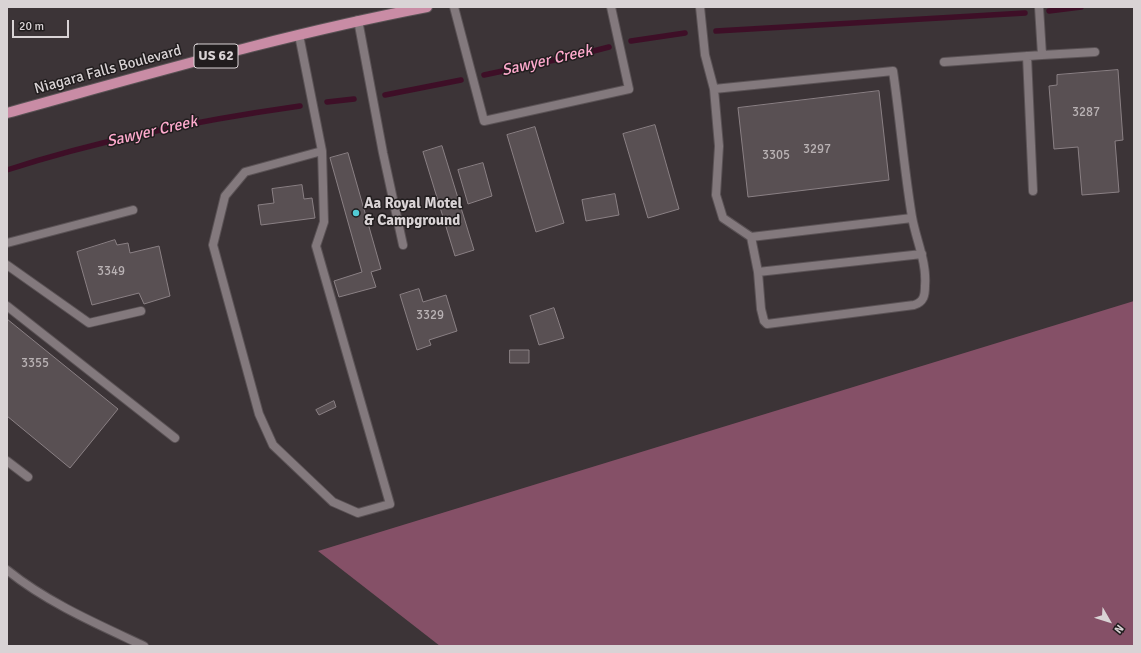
<!DOCTYPE html>
<html>
<head>
<meta charset="utf-8">
<style>
  body { margin:0 }
  #map { position:relative; width:1141px; height:653px; overflow:hidden; background:#3c3437; font-family:Signika,sans-serif }
  canvas { display:block }
  .frame { position:absolute; inset:0; border:8px solid #d9d3d5; pointer-events:none }
  .north { position:absolute; left:1089px; top:601px; width:40px; height:40px; -webkit-text-stroke:3px #211d1e; paint-order:stroke; rotate:129deg; font-size:11px; font-weight:700; line-height:16px; text-align:center; color:#d9d3d5 }
  .north::after { content:''; display:block; margin:auto; width:14px; height:18px; background:#d9d3d5; clip-path:polygon(50% 0,100% 100%,50% 72%,0 100%) }
  .scale { position:absolute; left:12px; top:20px; width:57px; height:18px; box-sizing:border-box; border:2px solid #d9d3d5; border-top:0; padding-left:5px; font-size:12px; line-height:14px; white-space:nowrap; color:#d9d3d5; -webkit-text-stroke:3px #211d1e; paint-order:stroke }
</style>
</head>
<body>
<div id="map">
<canvas width="1141" height="653"></canvas>
<div class="frame"></div>
<div class="north">N</div>
<div class="scale">20 m</div>
</div>
<script>
const g = document.querySelector('canvas').getContext('2d');
g.lineJoin = 'round';
function paint(path, color) { g.fillStyle = color; g.fill(path, 'evenodd'); }
function trace(path, color, width, dash) { g.strokeStyle = color; g.lineWidth = width; g.lineCap = dash ? 'butt' : 'round'; g.setLineDash(dash || []); g.stroke(path); }
function write(font, color, halo, rows, align = 'center') {
  g.font = font + ' Signika,sans-serif'; g.lineWidth = 3; g.setLineDash([]); g.textBaseline = 'middle'; g.strokeStyle = halo; g.fillStyle = color; for (const [text, x, y, turn = 0] of rows) {
    g.save(); g.translate(x, y); g.rotate((+turn || 0) * Math.PI / 180); g.textAlign = isNaN(turn) ? turn : align; if (halo) g.strokeText(text, 0, 0); g.fillText(text, 0, 0); g.restore();
  }
}
paint(new Path2D(`
  M1134 301V646H440L318 551Z`), '#855067');
trace(new Path2D(`
  M1049 11 1081 7
  M716 31 1025 13
  M631 41 685 33
  M484 75 578 55 609 47
  M385 95 461 80
  M327 102 354 99
  M7 170C102 139 201 120 300 106`), '#3e0f27', 5.5);
const building = new Path2D(`
  M1118 70 1123 140 1115 141 1119 192 1082 195 1078 147 1054 149 1049 86 1057 85V75Z
  M879 91 889 180 748 197 738 108Z
  M655 125 679 209 648 218 623 134Z
  M535 127 564 223 536 232 507 135Z
  M442 146 474 250 455 256 423 152Z
  M348 153 381 269 371 272 376 287 339 297 334 281 362 272 330 158Z
  M483 163 492 196 468 204 458 170Z
  M302 185 304 199 312 198 315 218 261 225 258 205 274 203 272 189Z
  M615 194 619 215 586 221 582 200Z
  M115 240 117 245 128 243 130 253 159 246 170 296 144 304 139 293 92 305 77 252Z
  M419 289 423 302 446 295 457 331 429 340 431 345 417 350 400 295Z
  M554 308 564 338 539 345 530 316Z
  M7 319 118 409 70 468 7 416Z
  M510 350H529V363H510Z
  M334 401 336 407 319 415 316 410Z`);
paint(building, '#595053');
trace(building, '#8a8084', 1);
const lane = new Path2D(`
  M454 7 484 121 629 89 611 7
  M700 7 705 55 714 89 719 146 716 195 723 218 751 237 912 218
  M358 20 383 153 403 245
  M299 35 322 151 245 172 225 196 213 245 259 414 273 445 333 502 358 513 390 504 316 246 324 222 322 151
  M1042 55 1095 52
  M1027 56 1033 191
  M944 62 1042 55 1039 7
  M714 89 893 71C900 119 904 169 912 217 916 240 927 262 925 286 925 295 924 302 914 305L767 324 764 321 761 309 758 272 751 237
  M7 243 133 210
  M7 265 89 323 141 311
  M758 272 922 254
  M7 306 175 438
  M7 461 28 477
  M7 570C48 603 97 624 144 646`);
const primary = new Path2D(`
  M7 113C146 75 285 34 427 7`);
trace(lane, '#5a5255', 10);
trace(primary, '#5a5255', 12);
trace(lane, '#83797d', 8);
trace(primary, '#c98ca5', 10);
for (const [x, y, r, color] of [
  [356,213,4,"#52ccd6"]
]) { const dot = new Path2D(); dot.arc(x, y, r, 0, 2 * Math.PI); g.fillStyle = color; g.fill(dot); trace(dot, '#211d1e', 1.5); }
write('13px', '#b9b2b4', null, [
  ["3287",1086,113],
  ["3297",817,150],
  ["3305",776,156],
  ["3349",111,272],
  ["3329",430,316],
  ["3355",35,364]
]);
for (const [x, y, w] of [
  [216,56,44]
]) { const box = new Path2D(); box.roundRect(x - w / 2, y - 12, w, 24, 3); g.fillStyle = '#211d1e'; g.fill(box); trace(box, '#d9d3d5', 1); }
write('bold 14px', '#d9d3d5', null, [
  ["US 62",216,56]
]);
write('15px', '#d9d3d5', '#211d1e', [
  ["Niagara Falls Boulevard",108,70,-15]
]);
write('bold 15px', '#d9d3d5', '#211d1e', [
  ["Aa Royal Motel",364,204],
  ["& Campground",364,221]
], 'left');
write('italic 16px', '#fda9cc', '#211d1e', [
  ["Sawyer Creek",547,61,-13],
  ["Sawyer Creek",152,132,-13]
]);
</script>
</body>
</html>
